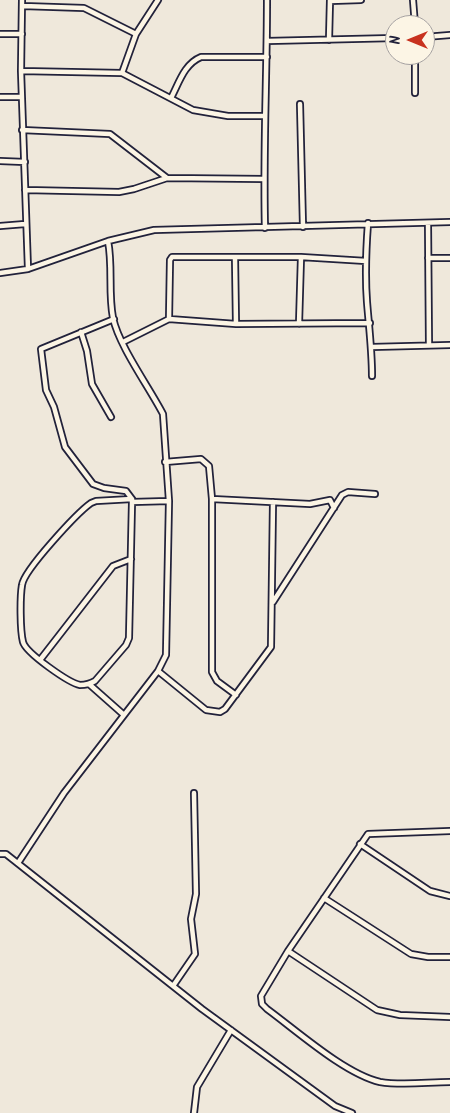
<!DOCTYPE html>
<html>
<head>
<meta charset="utf-8">
<style>
  body { margin:0 }
  #map { position:relative; width:450px; height:1113px; overflow:hidden; background:#efe8db; font-family:Kalam,sans-serif }
  canvas { display:block }
  .north { position:absolute; left:385px; top:15px; width:50px; height:50px; box-sizing:border-box; background:#fcf5e5; border:1px solid #a5a1a1; border-radius:50%; rotate:270deg; font-size:14px; font-weight:700; line-height:20px; text-align:center; color:#22223b }
  .north::after { content:''; display:block; margin:auto; width:18px; height:22px; background:#c8321e; clip-path:polygon(50% 0,100% 100%,50% 72%,0 100%) }
</style>
</head>
<body>
<div id="map">
<canvas width="450" height="1113"></canvas>
<div class="north">N</div>
</div>
<script>
const g = document.querySelector('canvas').getContext('2d');
g.lineJoin = 'round';
function trace(path, color, width, dash) { g.strokeStyle = color; g.lineWidth = width; g.lineCap = dash ? 'butt' : 'round'; g.setLineDash(dash || []); g.stroke(path); }
const minor = new Path2D(`
  M22 0 21 71 28 269
  M413 0 415 25
  M330 1 361 0
  M23 6 84 8 136 34
  M0 34H22
  M425 37 450 35
  M329 40 330 0
  M267 41 395 38
  M21 71 122 73 193 110 228 116H264
  M122 73 136 34 158 0
  M415 93V55
  M0 97H21
  M171 98C179 83 184 64 201 57H267
  M300 104 303 227
  M22 130 110 134 167 178
  M0 161 25 162
  M25 190 119 192 134 189 167 178 264 179
  M368 223C366 250 365 276 367 302 369 327 372 351 372 376
  M428 223 429 345
  M0 226 25 224
  M265 228C263 152 267 76 267 0
  M235 258 236 324
  M428 258H450
  M0 273 28 269 108 241 154 230 450 222
  M114 319 41 349 46 390 54 407 65 447 93 484 104 488 126 491 132 499
  M169 319 170 260 172 257H301L366 261
  M299 324 301 257
  M81 332 87 351 92 384 111 417
  M123 342 169 319 236 324 370 323
  M372 347 450 345
  M165 462 201 459 209 466 212 499V672L217 681 236 695
  M212 499 310 504 330 500 334 508
  M132 502 129 638 126 645 95 681C90 684 86 685 80 685 69 683 26 653 23 642 20 630 20 597 22 585 24 570 77 513 91 503L96 501 132 499V502L169 501
  M273 602 342 495 348 492 375 494
  M40 660 113 566 131 559
  M158 671 206 710 220 712 225 709 271 647 273 502
  M89 684 124 715
  M450 831 368 834 288 951 261 996 262 1004 267 1009C297 1031 345 1074 380 1082 403 1086 428 1082 450 1082
  M360 844 430 891 450 896
  M0 854H6L202 1009 335 1106 352 1113
  M18 863 64 793 158 671 166 655 169 501 163 414C149 387 119 346 113 318 108 292 113 267 108 241
  M324 898 411 954 428 957H450
  M288 951 377 1010 400 1015 450 1017
  M173 986 195 954 191 919 196 894 194 793
  M194 1113 197 1087 231 1030`);
trace(minor, '#22223b', 8);
trace(minor, '#fcf5e5', 4.5);
</script>
</body>
</html>
